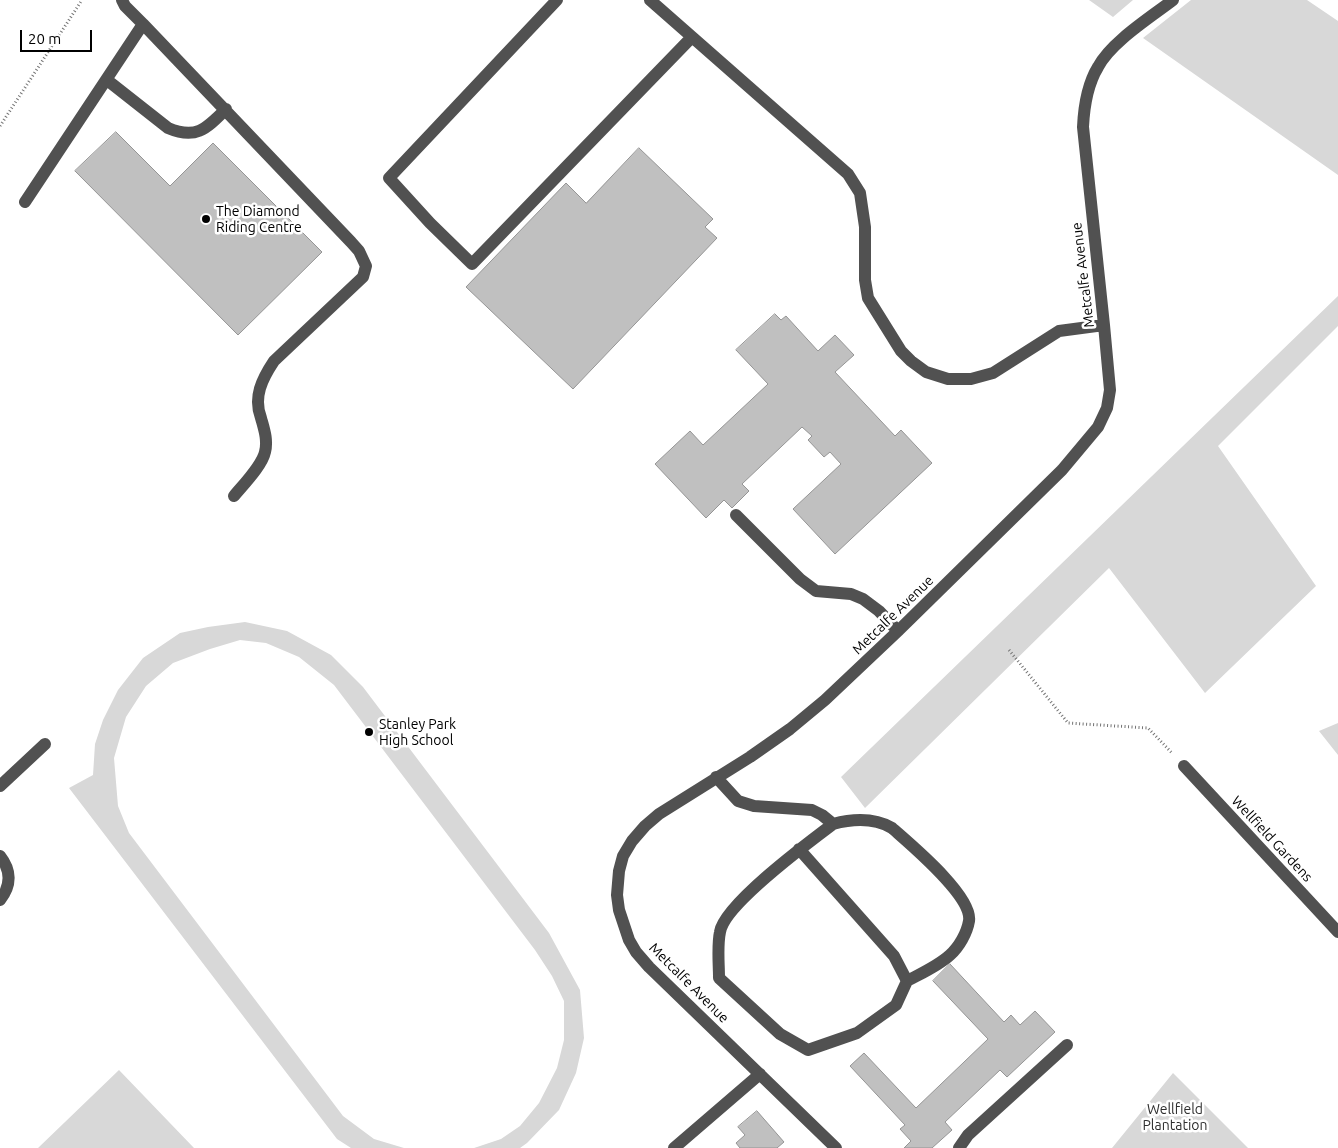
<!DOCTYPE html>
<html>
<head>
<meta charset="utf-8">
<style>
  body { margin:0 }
  #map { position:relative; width:1338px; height:1148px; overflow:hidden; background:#fff; font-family:Ubuntu,sans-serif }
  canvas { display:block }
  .scale { position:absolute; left:20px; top:30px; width:72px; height:22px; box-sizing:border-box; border:2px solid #000; border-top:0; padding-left:6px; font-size:15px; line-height:18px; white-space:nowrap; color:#000; -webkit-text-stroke:4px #fff; paint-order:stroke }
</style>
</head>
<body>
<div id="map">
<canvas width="1338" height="1148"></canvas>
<div class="scale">20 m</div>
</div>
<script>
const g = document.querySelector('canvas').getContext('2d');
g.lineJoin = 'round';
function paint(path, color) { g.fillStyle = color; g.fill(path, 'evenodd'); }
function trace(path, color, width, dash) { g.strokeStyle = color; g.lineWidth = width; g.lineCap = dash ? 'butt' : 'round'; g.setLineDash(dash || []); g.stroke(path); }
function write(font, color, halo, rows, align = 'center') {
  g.font = font + ' Ubuntu,sans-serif'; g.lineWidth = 5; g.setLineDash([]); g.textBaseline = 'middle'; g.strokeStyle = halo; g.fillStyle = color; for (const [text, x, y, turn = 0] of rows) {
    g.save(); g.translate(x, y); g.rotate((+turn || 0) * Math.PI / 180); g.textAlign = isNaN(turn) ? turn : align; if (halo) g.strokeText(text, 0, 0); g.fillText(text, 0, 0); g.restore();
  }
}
paint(new Path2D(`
  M1089 0H1133L1113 17Z
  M1191 0H1307L1338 21V175L1143 38Z
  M1338 296V326L1218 446 1316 586 1205 693 1109 568 865 808 841 777Z
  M245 622 287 631 331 655 363 687 549 933 580 990 584 1038 576 1073 559 1110 527 1143 520 1148H474L501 1139 520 1126 539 1103 557 1068 564 1040V1001L552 976 535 950 334 685 299 657 266 643 240 640 210 649 173 663 146 686 126 717 114 758 118 806 129 833 343 1116 374 1139 404 1148H351L337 1139 69 788 93 775 95 744 103 720 118 690 143 658 180 633 208 627Z
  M1338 723V755L1319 731Z
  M119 1070 194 1148H38Z
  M1173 1073 1248 1148H1112Z`), '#d8d8d8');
const building = new Path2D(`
  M116 132 170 186 213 143 322 252 238 335 75 171Z
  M639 148 713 219 705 227 717 238 573 389 466 287 566 183 586 203Z
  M775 314 781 320 786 316 818 351 835 335 854 355 835 372 895 436 901 430 932 463 835 554 793 509 841 464 830 452 824 457 808 440 812 436 802 427 742 484 749 491 732 508 724 500 706 518 655 464 690 431 703 445 768 384 736 350Z
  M950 964 1004 1022 1011 1015 1020 1025 1035 1011 1055 1032 1007 1077 1000 1070 945 1122 952 1130 932 1148H904L911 1141 900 1129 905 1125 850 1066 864 1053 916 1108 988 1039 933 981Z
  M757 1111 784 1142 777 1148H740L736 1143 745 1135 738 1127Z`);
paint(building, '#c0c0c0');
trace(building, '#959595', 1);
trace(new Path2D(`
  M0 126 82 0
  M1009 650 1068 723 1148 728 1172 753`), '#737373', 3, [1, 2.5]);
trace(new Path2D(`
  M557 0 389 178 430 223 472 264 692 37
  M650 0 848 174 860 193 865 227V280L868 298 901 351 911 361 926 372 948 379H971L993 373 1059 331 1104 325
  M143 24 351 242 359 251 366 266 363 277 274 361C262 379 253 397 261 418 264 429 268 440 265 452 262 466 243 485 234 496
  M107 80 168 128C196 140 206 129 226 109
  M25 202 143 24 125 6 122 0
  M736 515 800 579 816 591 851 594 863 599 879 611 898 631
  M1184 766 1338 932
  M716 777 738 801 754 806 812 810 822 815 833 824C852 819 873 817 892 828 910 844 973 896 969 921 967 933 959 947 950 955 938 966 922 973 907 981
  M0 786 45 744
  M799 849 894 956 907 981 896 1005 857 1033 808 1050 780 1034 719 978C719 963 717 946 720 932 724 905 809 842 833 824
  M0 856C11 870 12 885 0 900
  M674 1148 760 1074
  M836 1148 649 967 636 952 629 940 619 910 617 895 619 871 623 856 632 841 645 826 659 814 750 757 790 729 825 700 898 631 1062 470 1098 427 1107 408 1110 390 1104 325 1083 127C1084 106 1087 85 1098 67 1111 42 1151 17 1173 0
  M959 1148 968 1135 1067 1045`), '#515151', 12);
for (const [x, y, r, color] of [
  [206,219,5,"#000"],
  [369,732,5,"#000"]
]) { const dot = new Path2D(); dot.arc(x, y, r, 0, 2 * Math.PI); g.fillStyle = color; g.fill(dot); trace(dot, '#fff', 2); }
write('14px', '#000', '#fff', [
  ["The Diamond",216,211],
  ["Riding Centre",216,227],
  ["Stanley Park",379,724],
  ["High School",379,740]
], 'left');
write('14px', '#000', '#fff', [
  ["Metcalfe Avenue",1083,275,-97],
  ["Metcalfe Avenue",893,615,-44],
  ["Wellfield Gardens",1272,839,47],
  ["Metcalfe Avenue",689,983,45]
]);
write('14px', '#2f2f2f', '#fff', [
  ["Wellfield",1175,1109],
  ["Plantation",1175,1125]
]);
</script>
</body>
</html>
